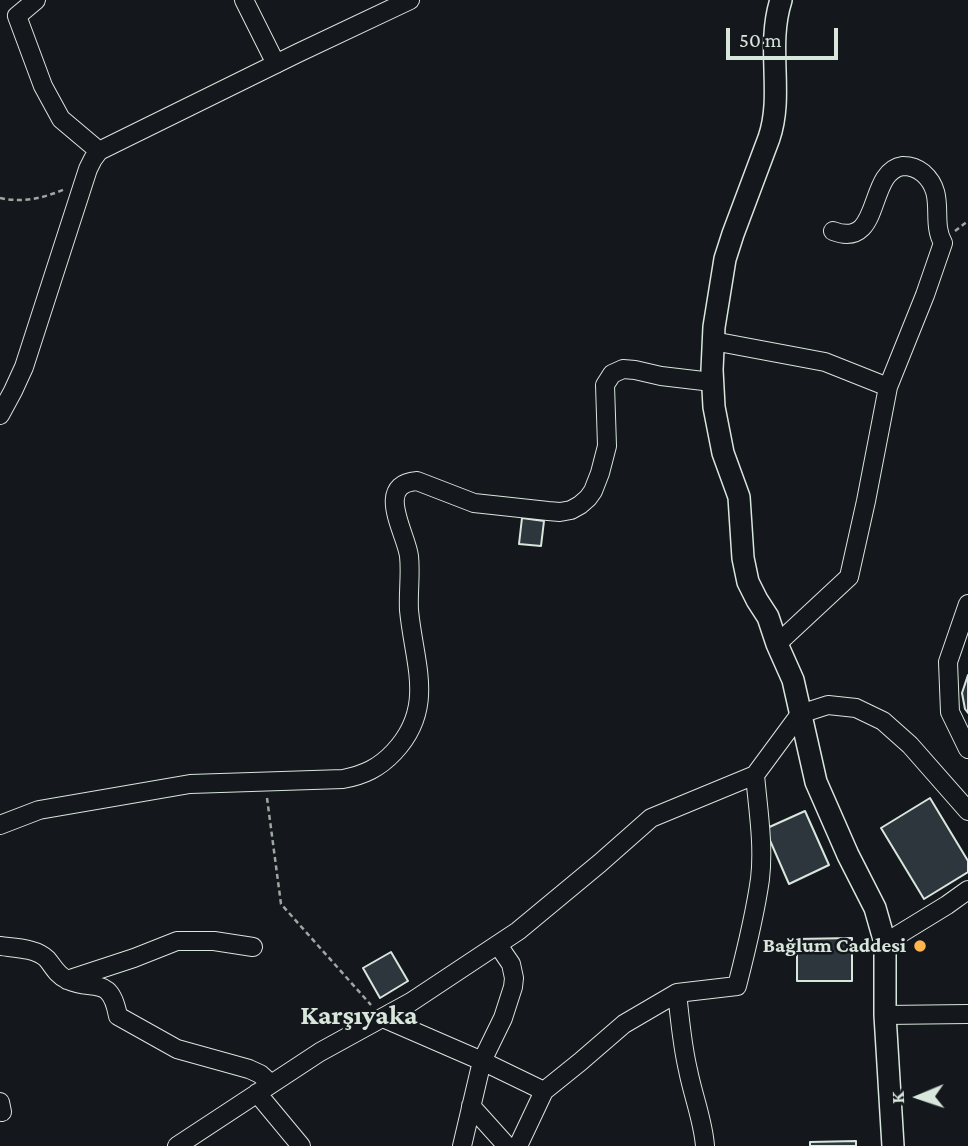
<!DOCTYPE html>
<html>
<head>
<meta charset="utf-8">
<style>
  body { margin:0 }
  #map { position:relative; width:968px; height:1146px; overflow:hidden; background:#14181c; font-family:"Crimson Pro",serif }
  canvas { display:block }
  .north { position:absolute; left:884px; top:1062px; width:70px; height:70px; -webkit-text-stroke:5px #14181c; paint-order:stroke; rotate:268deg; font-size:19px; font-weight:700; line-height:28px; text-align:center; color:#d8e6dc }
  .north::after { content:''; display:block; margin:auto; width:24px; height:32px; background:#d8e6dc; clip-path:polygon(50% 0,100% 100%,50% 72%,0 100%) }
  .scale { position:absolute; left:726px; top:28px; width:112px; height:32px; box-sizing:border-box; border:4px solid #d8e6dc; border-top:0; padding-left:9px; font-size:21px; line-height:24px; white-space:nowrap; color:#d8e6dc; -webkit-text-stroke:5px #14181c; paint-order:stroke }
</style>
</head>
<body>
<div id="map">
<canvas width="968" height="1146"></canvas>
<div class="north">K</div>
<div class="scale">50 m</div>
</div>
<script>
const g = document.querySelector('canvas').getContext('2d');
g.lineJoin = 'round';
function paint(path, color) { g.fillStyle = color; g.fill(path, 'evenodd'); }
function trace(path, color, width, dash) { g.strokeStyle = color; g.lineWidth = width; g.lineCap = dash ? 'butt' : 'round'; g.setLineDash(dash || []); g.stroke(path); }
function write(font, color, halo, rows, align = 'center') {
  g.font = font + ' "Crimson Pro",serif'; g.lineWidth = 5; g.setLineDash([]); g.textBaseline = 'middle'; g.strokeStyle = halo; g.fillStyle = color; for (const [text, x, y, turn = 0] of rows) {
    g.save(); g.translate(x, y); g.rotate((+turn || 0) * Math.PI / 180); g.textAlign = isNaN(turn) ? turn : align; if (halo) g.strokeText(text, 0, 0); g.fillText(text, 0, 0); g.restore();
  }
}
const building = new Path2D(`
  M522 518 544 521 541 546 519 544Z
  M968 675V713L965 709 962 693Z
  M930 798 968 861V872L924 899 881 828Z
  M805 811 829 865 789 884 765 829Z
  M852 938V981H797V939Z
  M391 952 408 981 380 998 363 968Z
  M856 1141V1146H810V1142Z`);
paint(building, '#2c363c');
trace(building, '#d8e6dc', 2);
const minor = new Path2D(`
  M36 0 17 16 43 86 61 119 99 151
  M244 0 276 64
  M833 231C883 250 866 171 903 166 910 166 917 168 923 173 947 194 930 220 943 243L925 295 888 387
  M713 341 825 362 888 387 866 501 849 577 777 644
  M0 415 13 391 24 367 88 169 93 159 99 151 298 53 410 0
  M968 604 948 662 950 712 968 749
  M0 825 39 810 190 784 343 779C364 775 379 768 394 752 436 707 414 664 409 610 408 592 411 574 409 556 406 533 374 484 417 481L474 503 548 511 560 512 571 510 580 505 588 498 593 491 600 473 607 446 605 385 612 374 623 369 635 370 661 376 712 382
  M885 943 947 905 968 890
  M0 946C15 948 36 948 47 959 53 966 57 975 66 979 93 993 110 973 118 1016L177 1049 249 1069 260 1074 271 1084
  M67 980 134 958 177 941H214L253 947
  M677 993C680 1019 682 1045 688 1070 693 1096 703 1120 705 1146
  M885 1015 968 1014
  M383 1018 482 1061 544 1091
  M257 1093 301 1146
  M0 1102 2 1112
  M471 1106 507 1146
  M177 1146 320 1052 411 1002 518 931 600 863 651 818 755 775 800 714 828 705 856 708 883 721 910 745 968 811
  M462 1146 482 1061 503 1018 513 987 514 978 511 964 498 945
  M518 1146 544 1091 580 1062 624 1024 677 993 737 986C746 951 755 915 760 879 764 845 758 809 755 775`);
const major = new Path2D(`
  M781 0C766 47 784 94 769 138L733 234 725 259 714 327 712 370 714 407 723 453 739 497 743 558 748 582 757 600 768 617 777 644 793 680 816 782 848 855 875 908 885 943V1015L893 1146`);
trace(minor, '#d8e6dc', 20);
trace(major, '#d8e6dc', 24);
trace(new Path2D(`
  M0 198C23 203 44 198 65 189
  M955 231 968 221
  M267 798 281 904 371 1005`), '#9da8a2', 2.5, [5, 3.5]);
trace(minor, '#14181c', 18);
trace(major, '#14181c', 21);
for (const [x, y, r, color] of [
  [920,946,7,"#ffb74d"]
]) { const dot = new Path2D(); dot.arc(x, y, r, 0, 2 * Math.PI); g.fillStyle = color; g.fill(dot); trace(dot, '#14181c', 2.5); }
write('bold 21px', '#d8e6dc', '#14181c', [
  ["Bağlum Caddesi",906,946]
], 'right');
write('bold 28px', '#d8e6dc', '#14181c', [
  ["Karşıyaka",359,1015]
]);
</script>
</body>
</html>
